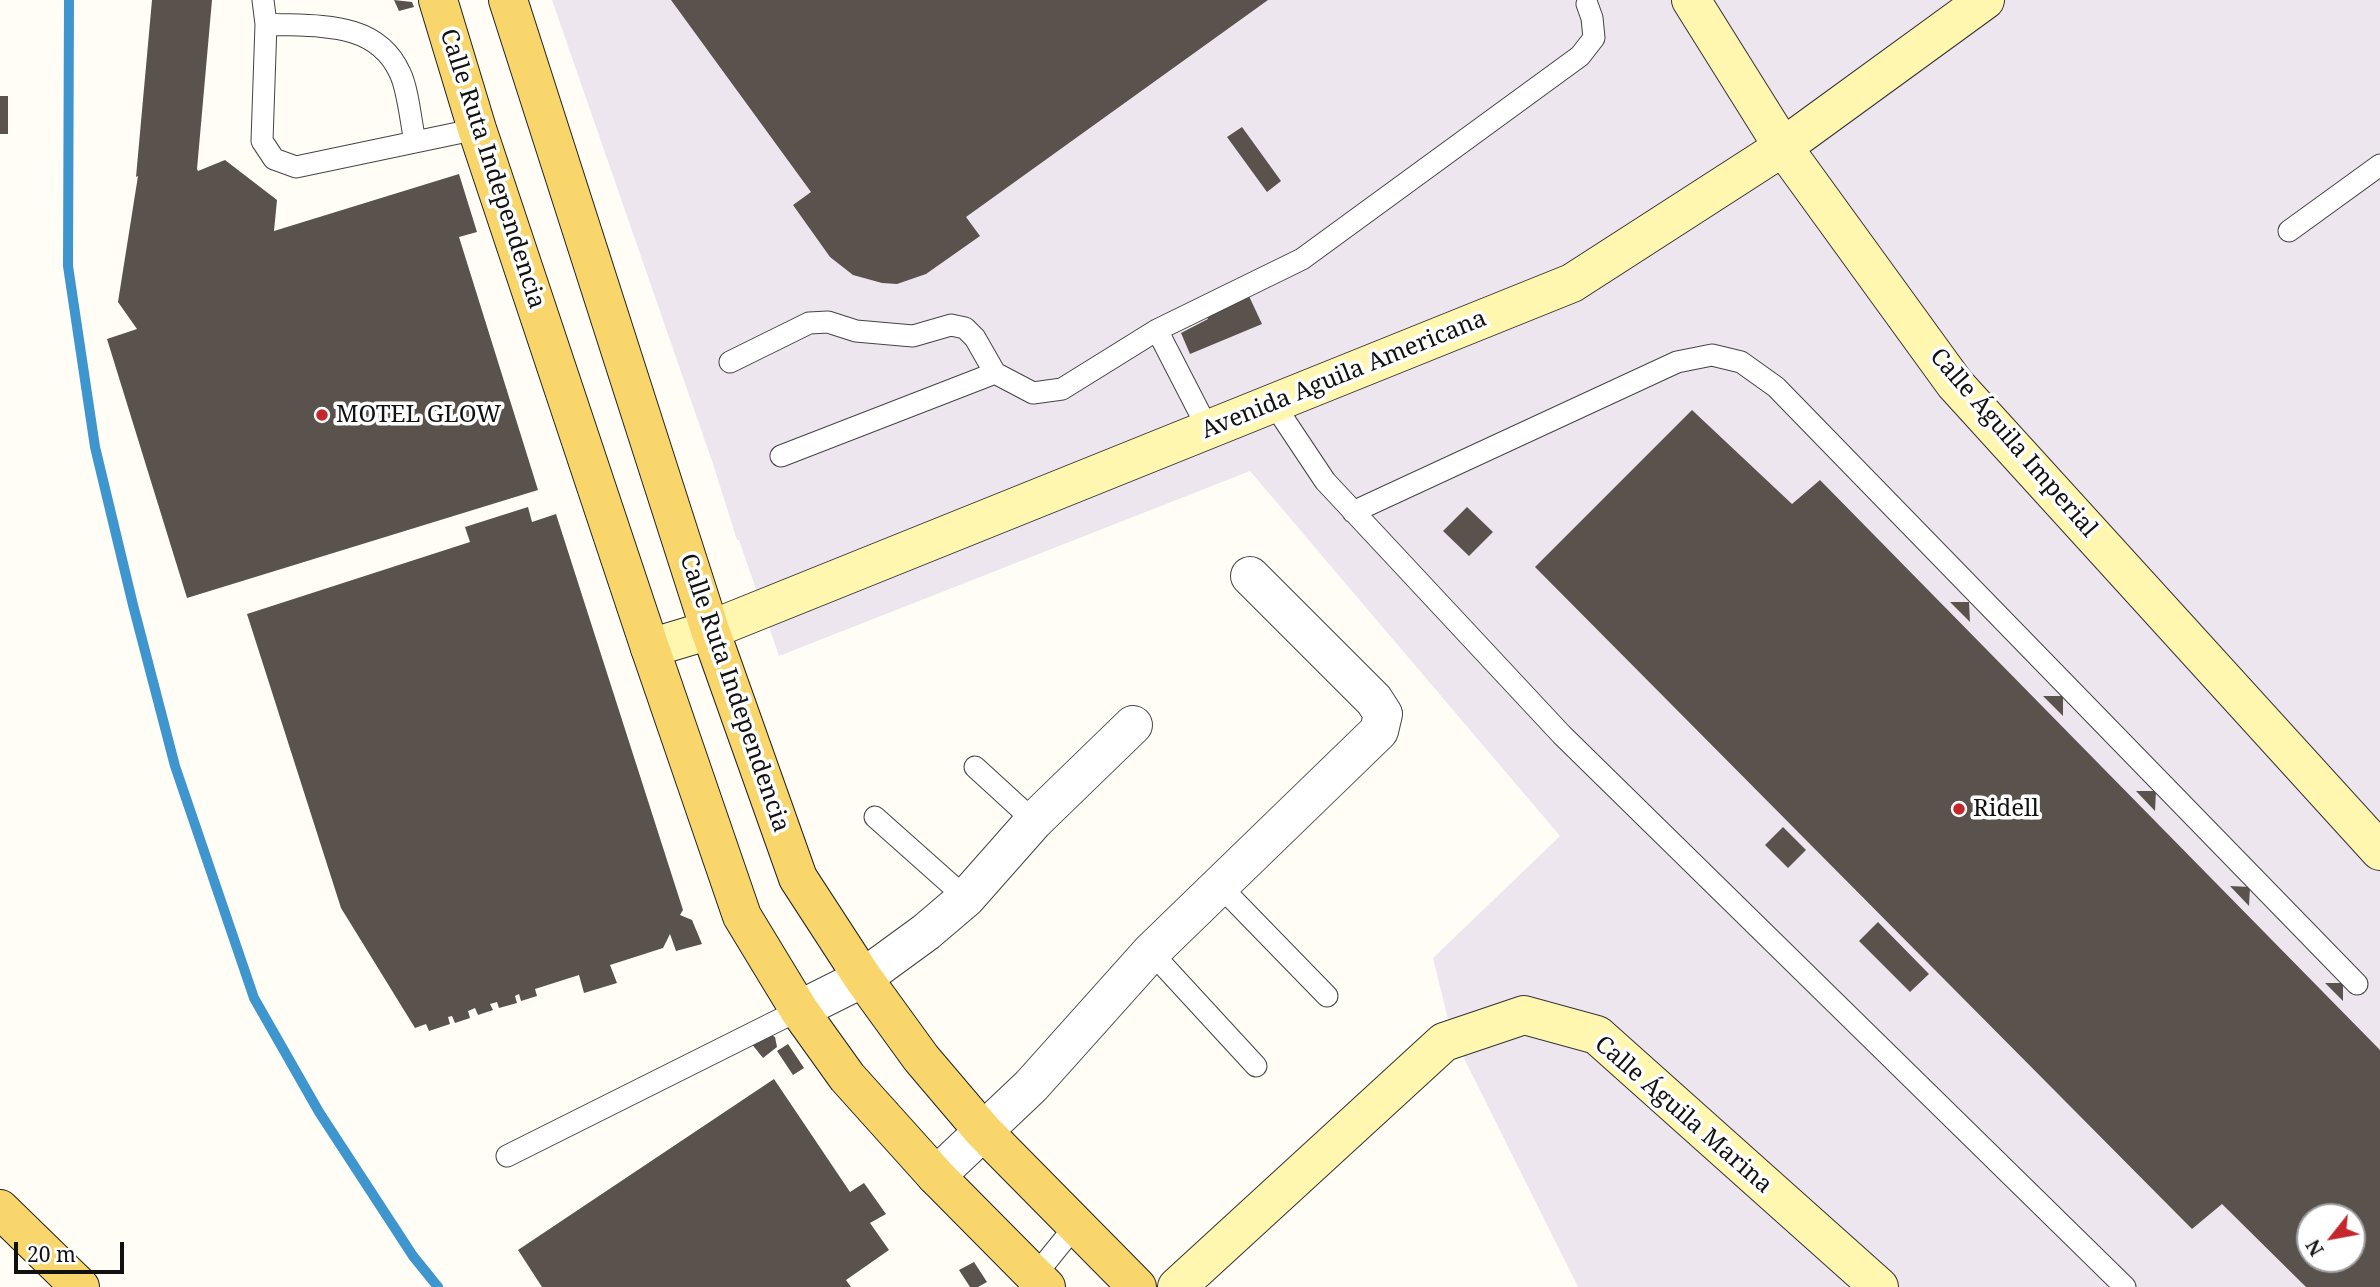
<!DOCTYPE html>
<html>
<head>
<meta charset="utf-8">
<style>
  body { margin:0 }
  #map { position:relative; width:2380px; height:1287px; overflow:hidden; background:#fffdf5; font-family:"Noto Serif",serif }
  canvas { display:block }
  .north { position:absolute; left:2296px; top:1203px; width:70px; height:70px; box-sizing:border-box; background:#fff; border:2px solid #a0a0a0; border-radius:50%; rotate:239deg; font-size:19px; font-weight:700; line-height:28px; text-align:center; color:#111 }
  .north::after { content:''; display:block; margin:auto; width:24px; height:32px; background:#c4262e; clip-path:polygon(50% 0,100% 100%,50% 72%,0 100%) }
  .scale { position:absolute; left:14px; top:1242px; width:110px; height:32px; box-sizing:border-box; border:4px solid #111; border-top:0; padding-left:9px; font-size:21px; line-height:24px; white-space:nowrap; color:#111; -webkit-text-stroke:5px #fff; paint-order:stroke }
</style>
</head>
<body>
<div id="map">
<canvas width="2380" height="1287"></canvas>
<div class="north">N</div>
<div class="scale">20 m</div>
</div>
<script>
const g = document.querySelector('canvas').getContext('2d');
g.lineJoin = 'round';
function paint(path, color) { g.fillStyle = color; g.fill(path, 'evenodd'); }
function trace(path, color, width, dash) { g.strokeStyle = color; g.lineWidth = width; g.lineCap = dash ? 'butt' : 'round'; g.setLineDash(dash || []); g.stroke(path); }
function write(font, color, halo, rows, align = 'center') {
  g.font = font + ' "Noto Serif",serif'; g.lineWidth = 7; g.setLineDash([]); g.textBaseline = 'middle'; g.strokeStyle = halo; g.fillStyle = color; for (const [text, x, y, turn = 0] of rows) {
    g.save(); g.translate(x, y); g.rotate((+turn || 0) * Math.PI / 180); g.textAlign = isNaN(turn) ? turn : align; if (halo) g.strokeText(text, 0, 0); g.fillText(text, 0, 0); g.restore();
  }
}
paint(new Path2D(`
  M552 0H2380V1287H1578L1451 1032 1433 958 1560 836 1250 471 779 656 739 540H737L713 464ZM2310 1217H2352V1259H2310Z`), '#eee6ef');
trace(new Path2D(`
  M69 0 68 266 95 447 133 605 175 766 254 998 319 1112 413 1256 438 1287`), '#3f96cf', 10);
paint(new Path2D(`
  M152 0H212L197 169 198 171 225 160 277 200 274 231 459 174 477 232 459 237 538 490 187 598 107 339 137 329 118 302 138 176 136 177Z
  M394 0 412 2 414 7 399 11Z
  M671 0H1268L966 217 980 236 926 274 897 284 882 283 853 275 830 257 793 205 811 192Z
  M0 96H8V134H0Z
  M1242 127 1281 181 1267 192 1227 137Z
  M1248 294 1262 324 1190 354 1181 333 1208 319 1205 314Z
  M1692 410 1792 504 1820 480 2380 1050V1287H2306L2222 1204 2192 1229 1535 567ZM2310 1217H2352V1259H2310Z
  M528 507 532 522 556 514 683 910 680 915 692 920 702 944 676 951 670 934 663 948 610 965 617 983 584 993 579 975 535 989 537 996 521 1001 519 994 515 996 517 1003 499 1008 497 1002 490 1004 493 1010 478 1015 475 1008 468 1011 470 1018 455 1023 452 1016 448 1017 450 1024 429 1031 426 1024 415 1028 341 908 247 614 470 542 465 527Z
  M1467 507 1493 532 1469 556 1443 531Z
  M1950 602H1969L1970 622Z
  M2043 696H2063V716Z
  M2136 791H2156L2155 811Z
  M1783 827 1806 850 1788 868 1765 845Z
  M2230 886 2250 887 2249 906Z
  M1878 922 1929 974 1910 992 1859 941Z
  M2325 983H2343V1001Z
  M769 1034 775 1037 777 1047 763 1058 751 1043Z
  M788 1044 804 1068 793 1075 777 1051Z
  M774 1079 850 1192 864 1183 886 1214 870 1223 889 1250 846 1280 851 1287H542L518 1250Z
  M974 1262 987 1282 978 1287H970L959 1270Z`), '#5a524d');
const lane = new Path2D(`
  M263 0 266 24 262 141 274 159 296 167 477 129
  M266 24C315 27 376 19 400 73 408 89 411 123 415 142
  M2289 231 2380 165
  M730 362 809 323 828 322 856 331 913 336 951 325 965 328 975 338 995 373 1033 393 1062 389 1157 330
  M1273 403 1325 481 1562 735 2125 1287
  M1208 429 1157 330 1302 259 1580 56 1594 38 1592 18 1587 4
  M781 456 995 373
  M1353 512 1677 362 1712 355 1741 362 1776 387 2357 984
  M975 767 1034 821
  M875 817 966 898
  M1220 886 1327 996
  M1151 952 1256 1066
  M507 1156 799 1010
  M1029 1283 1076 1225`);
const street = new Path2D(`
  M799 1010 863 978 926 932 966 898 1034 821 1133 725
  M936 1176 1031 1086 1151 952 1379 731 1383 714 1374 700 1250 576`);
const secondary = new Path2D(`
  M1691 0 1783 147 1955 384 2380 851
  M650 648 710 630 1572 283 1783 147 1985 0
  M1177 1287 1444 1042 1524 1015 1597 1035 1879 1287`);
const primary = new Path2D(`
  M438 0 477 129 650 648 742 916 799 1010 847 1077 936 1176 1046 1287
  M508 0 710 630 798 878 863 978 921 1058 983 1131 1137 1287
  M0 1209 80 1287`);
trace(lane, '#444', 23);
trace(street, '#444', 40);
trace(secondary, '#333', 40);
trace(primary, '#222', 40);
trace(lane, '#fff', 21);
trace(street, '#fff', 38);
trace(secondary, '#fff6b0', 38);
trace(primary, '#f9d66b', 38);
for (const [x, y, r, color] of [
  [322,415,7,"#c4262e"],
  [1959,809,7,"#c4262e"]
]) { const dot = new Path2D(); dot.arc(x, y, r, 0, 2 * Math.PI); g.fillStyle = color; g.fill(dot); trace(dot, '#fff', 2.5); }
write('24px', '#111', '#fff', [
  ["Calle Ruta Independencia",492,169,72],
  ["Avenida Aguila Americana",1344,375,-22],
  ["Calle Águila Imperial",2013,443,49],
  ["Calle Ruta Independencia",734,693,71],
  ["Calle Águila Marina",1683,1115,41]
]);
write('24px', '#111', '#fff', [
  ["MOTEL GLOW",336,415],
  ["Ridell",1973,809]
], 'left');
</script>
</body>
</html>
